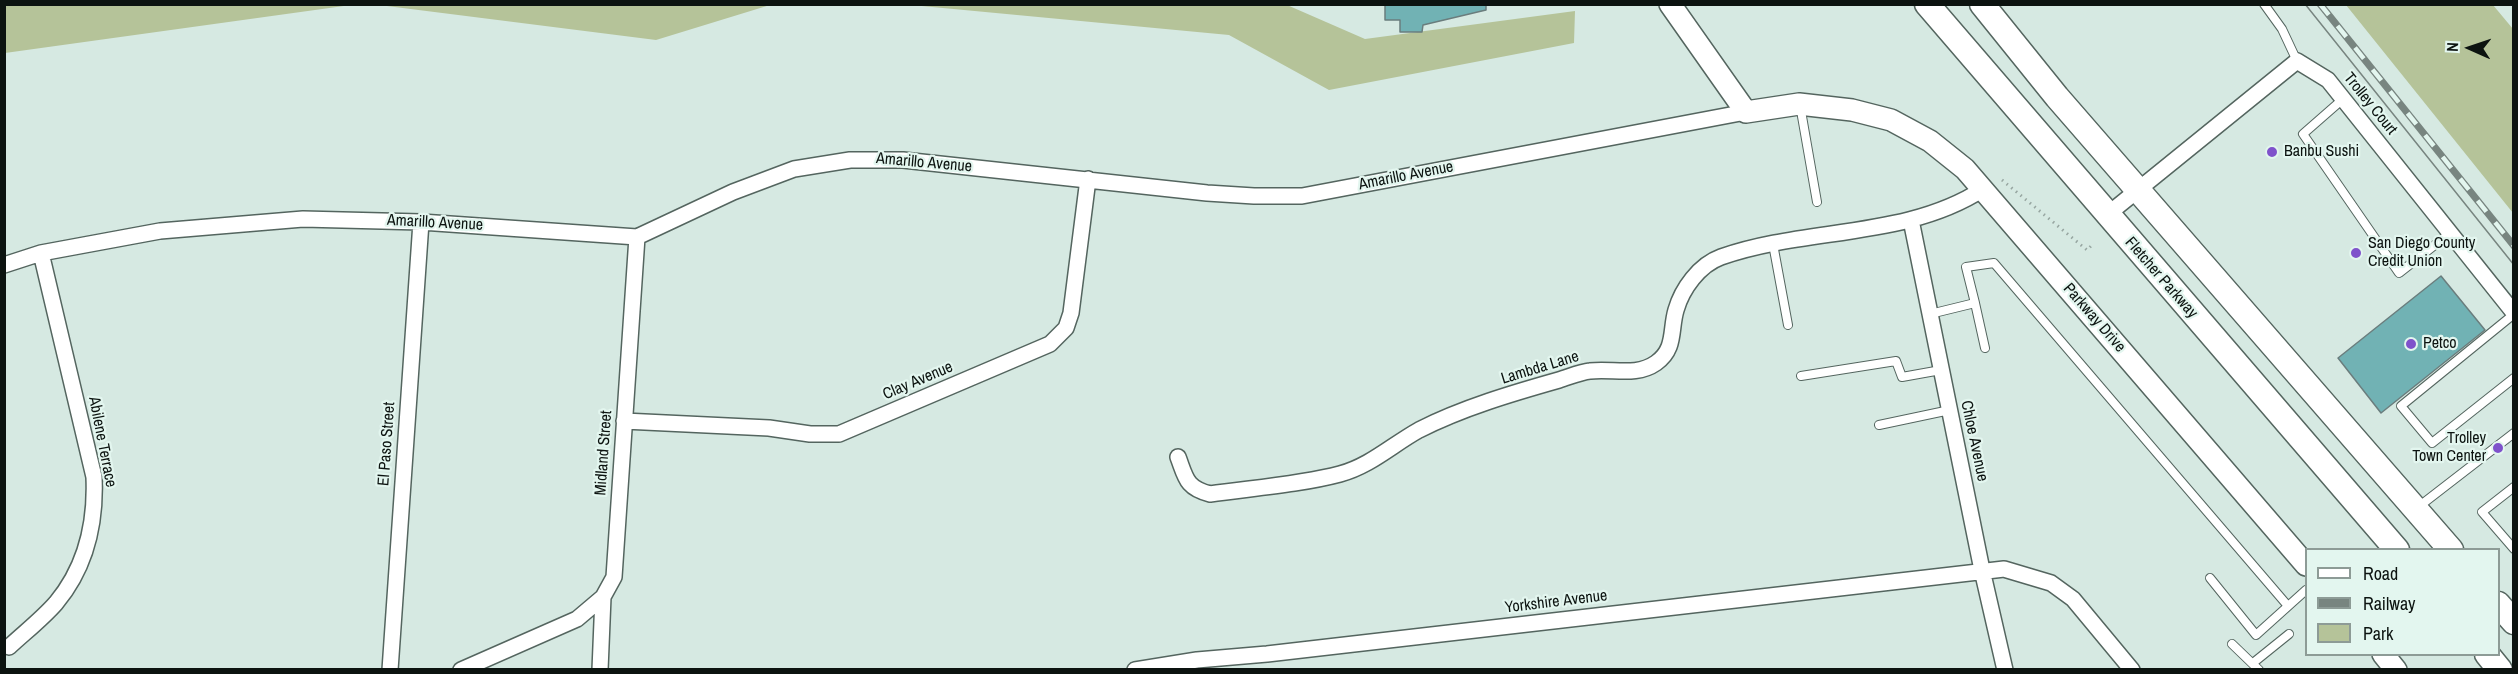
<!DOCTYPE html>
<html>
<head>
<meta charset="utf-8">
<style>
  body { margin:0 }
  #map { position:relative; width:2518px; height:674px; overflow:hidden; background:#d6e9e2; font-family:"Archivo Narrow",sans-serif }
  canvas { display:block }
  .frame { position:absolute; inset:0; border:6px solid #0c1310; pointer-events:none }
  .legend { position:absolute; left:2305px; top:548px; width:195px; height:108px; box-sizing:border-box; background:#e3f6ef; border:2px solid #8d9b96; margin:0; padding:8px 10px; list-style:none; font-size:18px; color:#0c1310 }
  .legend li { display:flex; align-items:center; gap:12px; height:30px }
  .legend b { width:30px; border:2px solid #8d9b96 }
  .north { position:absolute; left:2440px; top:18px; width:60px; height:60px; -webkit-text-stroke:4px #e3f6ef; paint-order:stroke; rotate:273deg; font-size:16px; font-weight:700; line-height:24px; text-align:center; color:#0c1310 }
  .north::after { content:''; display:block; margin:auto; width:21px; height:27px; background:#0c1310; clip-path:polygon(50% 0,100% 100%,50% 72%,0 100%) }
</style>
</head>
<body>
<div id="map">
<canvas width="2518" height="674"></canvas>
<div class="frame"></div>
<ul class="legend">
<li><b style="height:8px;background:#fff"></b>Road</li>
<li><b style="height:8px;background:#788580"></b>Railway</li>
<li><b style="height:16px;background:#b5c399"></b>Park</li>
</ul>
<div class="north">N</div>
</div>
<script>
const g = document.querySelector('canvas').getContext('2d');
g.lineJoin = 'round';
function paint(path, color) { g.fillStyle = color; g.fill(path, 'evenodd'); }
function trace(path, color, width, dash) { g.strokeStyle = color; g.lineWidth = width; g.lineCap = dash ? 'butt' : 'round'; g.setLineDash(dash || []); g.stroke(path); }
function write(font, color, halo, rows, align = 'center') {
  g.font = font + ' "Archivo Narrow",sans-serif'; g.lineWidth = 4.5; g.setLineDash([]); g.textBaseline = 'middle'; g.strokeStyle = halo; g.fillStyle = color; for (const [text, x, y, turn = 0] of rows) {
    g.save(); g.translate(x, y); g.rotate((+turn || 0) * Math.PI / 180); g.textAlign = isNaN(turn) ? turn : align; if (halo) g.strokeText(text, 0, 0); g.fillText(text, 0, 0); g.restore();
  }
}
paint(new Path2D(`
  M5 4H351V5L5 53Z
  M379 5H770L656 40Z
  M911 5H1287L1365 39 1575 11 1574 43 1329 90 1229 35Z
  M2346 5H2493L2513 29V213Z`), '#b5c399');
const building = new Path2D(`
  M1385 4H1486V10L1423 25 1422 32H1400V20H1385Z
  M2441 276 2485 330 2381 413 2338 358Z`);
paint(building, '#71b2b4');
trace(building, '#6a7d7d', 1.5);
const lane = new Path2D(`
  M2264 4 2282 29 2297 61
  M2343 99 2303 134 2399 273 2450 233
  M1800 105 1817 202
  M1773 244 1788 325
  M1975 303 1985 348
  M1930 314 1975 303 1966 267 1994 263 2288 606
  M2514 314 2401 406 2432 443 2514 378
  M1801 376 1896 361 1902 377 1941 370
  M1879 425 1950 410
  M2514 487 2482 512 2514 549
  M2417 508 2514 433
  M2210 578 2256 635 2306 590
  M2232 644 2259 670
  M2253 663 2289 634`);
const street = new Path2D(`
  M2107 215 2297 61 2328 80 2514 313
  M1911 220 1982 570 2005 670
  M4 265 41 253 160 231 303 219 421 222 637 237 733 192 794 169 850 160H903L1207 193 1254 196H1302L1746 112
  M624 421 769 428 810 434H839L1050 344 1066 328 1071 313 1088 179
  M1178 457C1186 478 1186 488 1210 494 1252 488 1298 485 1340 474 1370 466 1392 445 1419 430 1462 408 1513 393 1559 380 1569 377 1580 372 1590 371 1612 368 1636 377 1656 363 1676 349 1670 330 1676 310 1682 289 1699 265 1721 257 1806 227 1906 239 1983 189
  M9 647C24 633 42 619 56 603 86 567 96 522 94 477L41 253
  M390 670 421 222
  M461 670 577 619 603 597
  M600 670 603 597 614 577 637 237
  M1135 670 1197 660 1267 654 2004 569 2051 583 2073 599 2132 670`);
const secondary = new Path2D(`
  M1670 4 1746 112 1799 104 1852 110 1891 120 1930 141 1965 169 2306 565
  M2383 654 2396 670`);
const primary = new Path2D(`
  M1927 4 2397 550
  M1982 4 2057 97 2451 550
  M2498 604 2514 622
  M2487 654 2500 670`);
trace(lane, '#54655f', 10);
trace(street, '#54655f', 18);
trace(secondary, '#54655f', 24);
trace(primary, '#54655f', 27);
trace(new Path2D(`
  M2002 180 2087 250 2094 243`), '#97a6a1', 3, [1.5, 4.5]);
trace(lane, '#fff', 8);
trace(street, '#fff', 15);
trace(secondary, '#fff', 21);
trace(primary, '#fff', 24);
trace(new Path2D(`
  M2305 4 2514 265`), '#788580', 1.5);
const rail = new Path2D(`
  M2320 4 2514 246`);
trace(rail, '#788580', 7);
trace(rail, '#e3f6ef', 4.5, [14]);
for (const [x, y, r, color] of [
  [2272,152,6,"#7f52cb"],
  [2356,253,6,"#7f52cb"],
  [2411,344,6,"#7f52cb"],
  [2498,448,6,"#7f52cb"]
]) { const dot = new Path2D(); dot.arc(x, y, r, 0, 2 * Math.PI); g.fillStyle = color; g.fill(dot); trace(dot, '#e3f6ef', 2); }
write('16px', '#0c1310', '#e3f6ef', [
  ["Trolley Court",2370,104,51],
  ["Amarillo Avenue",924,163,5],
  ["Amarillo Avenue",1406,176,-11],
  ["Amarillo Avenue",435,223,3],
  ["Fletcher Parkway",2161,278,49],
  ["Parkway Drive",2094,318,49],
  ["Lambda Lane",1540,368,-17],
  ["Clay Avenue",918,381,-23],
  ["Chloe Avenue",1974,441,78],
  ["Abilene Terrace",102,442,79],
  ["El Paso Street",387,444,-86],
  ["Midland Street",604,453,-86],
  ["Yorkshire Avenue",1556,602,-7]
]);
write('16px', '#0c1310', '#e3f6ef', [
  ["Banbu Sushi",2284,152],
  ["San Diego County",2368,244],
  ["Credit Union",2368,262],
  ["Petco",2423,344],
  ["Trolley",2486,439,"right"],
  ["Town Center",2486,457,"right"]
], 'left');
</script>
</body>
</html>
